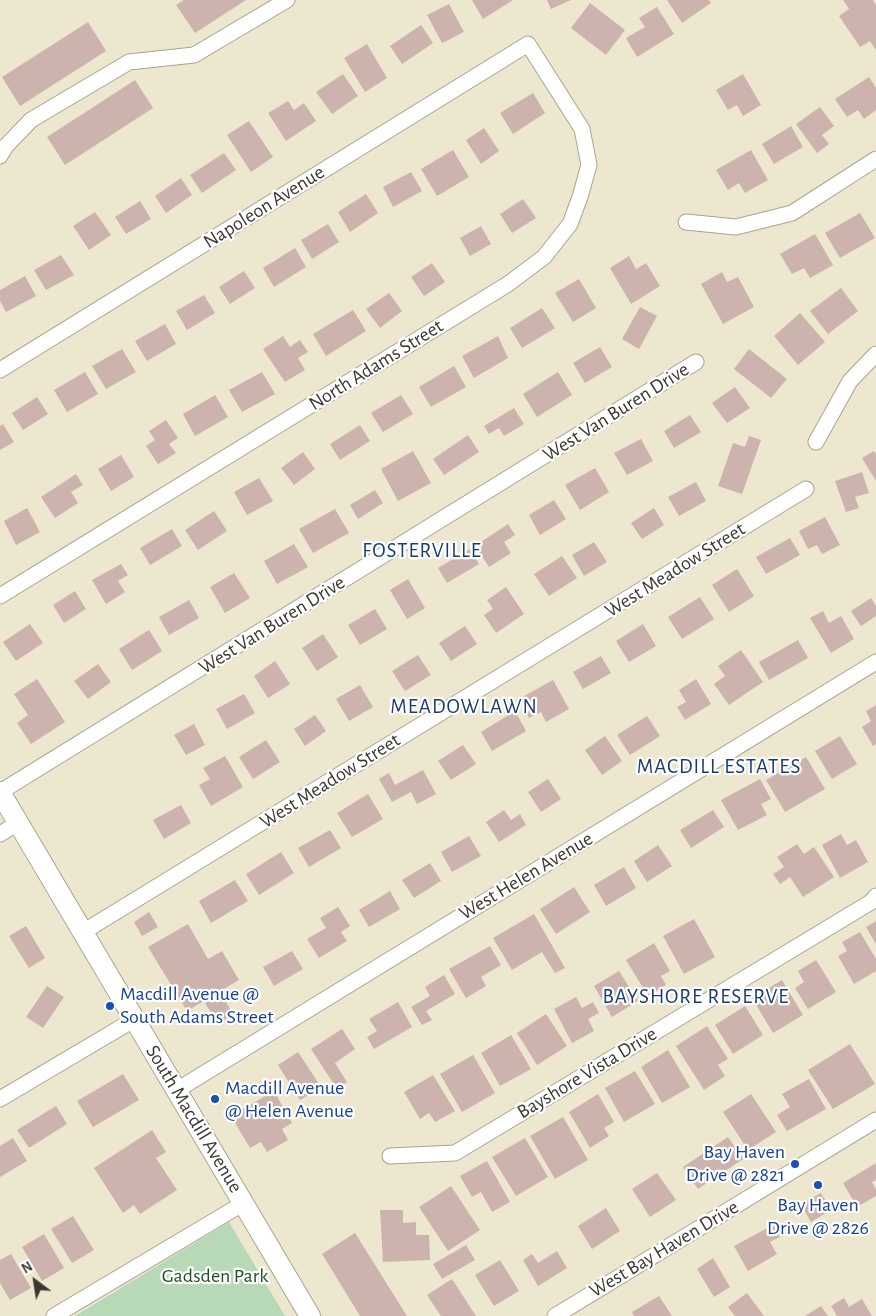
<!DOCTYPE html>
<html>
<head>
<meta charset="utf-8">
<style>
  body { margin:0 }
  #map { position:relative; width:876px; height:1316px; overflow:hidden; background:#ede7d0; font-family:"Alegreya Sans",sans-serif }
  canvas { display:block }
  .north { position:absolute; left:10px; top:1256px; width:50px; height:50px; -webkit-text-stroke:4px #fff; paint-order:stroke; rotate:329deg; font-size:14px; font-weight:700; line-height:20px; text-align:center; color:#3a382f }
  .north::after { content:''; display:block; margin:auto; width:18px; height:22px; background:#3a382f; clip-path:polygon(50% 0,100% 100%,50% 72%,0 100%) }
</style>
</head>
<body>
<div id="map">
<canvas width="876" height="1316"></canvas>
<div class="north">N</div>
</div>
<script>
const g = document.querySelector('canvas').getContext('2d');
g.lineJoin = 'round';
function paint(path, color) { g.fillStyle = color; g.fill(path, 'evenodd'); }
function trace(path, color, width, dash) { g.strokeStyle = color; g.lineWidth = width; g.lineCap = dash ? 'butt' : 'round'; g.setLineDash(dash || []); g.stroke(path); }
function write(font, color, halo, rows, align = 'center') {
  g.font = font + ' "Alegreya Sans",sans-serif'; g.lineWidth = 4.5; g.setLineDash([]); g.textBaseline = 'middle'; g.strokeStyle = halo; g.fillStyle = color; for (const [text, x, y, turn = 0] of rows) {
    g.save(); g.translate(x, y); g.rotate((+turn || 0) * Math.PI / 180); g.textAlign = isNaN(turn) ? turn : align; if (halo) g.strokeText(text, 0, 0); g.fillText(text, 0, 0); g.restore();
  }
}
paint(new Path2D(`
  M229 1222 285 1316H75Z`), '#b8d9b8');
paint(new Path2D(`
  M184 0H246L195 33 176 5Z
  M472 0H513L483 19Z
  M547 0H571L551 9Z
  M667 0H709L711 3 682 23Z
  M843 0H873L876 5V50L870 41 860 47 839 16 849 9Z
  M590 3 625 30 606 55 571 28Z
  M449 4 464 32 442 43 427 15Z
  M657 7 674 34 637 57 626 38 645 27 639 18Z
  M88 22 106 51 20 106 2 77Z
  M421 25 433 43 402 64 390 46Z
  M367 44 387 78 365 92 344 58Z
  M343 74 358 96 332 114 316 92Z
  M743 74 761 105 743 116 737 105 728 110 716 90Z
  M869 77 876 88V110L864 119 858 110 847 117 835 99Z
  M135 80 153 108 65 165 47 137Z
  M533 93 545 113 513 134 500 113Z
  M288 101 294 110 304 103 316 121 286 141 268 113Z
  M820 107 834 126 822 135 829 144 817 153 796 124Z
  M249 121 273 157 251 172 227 135Z
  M791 126 803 147 774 164 762 144Z
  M484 128 499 151 481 164 466 140Z
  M453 150 469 177 437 196 421 169Z
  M751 150 768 180 745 193 739 183 728 190 716 170Z
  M224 153 236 170 202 193 190 175Z
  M411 172 422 191 393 207 383 187Z
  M181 178 192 195 166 213 155 196Z
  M366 194 378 213 350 232 338 212Z
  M523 199 536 218 512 233 500 214Z
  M140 201 151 219 126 234 115 217Z
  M95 212 111 235 89 250 73 226Z
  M860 213 875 238 840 258 825 233Z
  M328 224 339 242 312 259 301 240Z
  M481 226 491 244 470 256 460 238Z
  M815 234 833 265 810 278 804 268 792 274 780 254Z
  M295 248 306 267 274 287 263 268Z
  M61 255 74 275 46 290 34 270Z
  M629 256 636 269 646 263 660 286 631 304 610 268Z
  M432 263 445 282 424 296 411 277Z
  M244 271 255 288 230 304 219 287Z
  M722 272 727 282 738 277 754 307 723 324 701 284Z
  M25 276 36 296 6 312 0 301V290Z
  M579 279 596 308 573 322 555 293Z
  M841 288 858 311 828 334 810 311Z
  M389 293 402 311 380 328 366 309Z
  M204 295 215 313 187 330 176 311Z
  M640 307 657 316 639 349 622 339Z
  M542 308 555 328 522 348 510 328Z
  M353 310 366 331 326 356 313 334Z
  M800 313 825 342 798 365 774 336Z
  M165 324 176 344 147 361 135 341Z
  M283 336 290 347 300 340 308 352 298 358 305 370 285 382 263 349Z
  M498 336 508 358 474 378 462 356Z
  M600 347 612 367 585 383 573 363Z
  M122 349 136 372 106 389 92 366Z
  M749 349 787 379 771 398 734 369Z
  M454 366 466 387 431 407 419 387Z
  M85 372 98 394 67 412 54 390Z
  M262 372 275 394 242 412 229 390Z
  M558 372 572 395 537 417 523 394Z
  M735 387 750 408 727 423 712 403Z
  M215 395 228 417 195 436 183 414Z
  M401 395 413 414 383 432 371 413Z
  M37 397 48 414 23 430 12 413Z
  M514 408 524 424 504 436 499 428 489 434 484 426Z
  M690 415 701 432 674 448 664 431Z
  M166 420 178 438 169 444 176 453 158 464 146 446 155 440 149 431Z
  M3 424 14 442 0 450V426Z
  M360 425 370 441 340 460 330 444Z
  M468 435 479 452 444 475 433 459Z
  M749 436 761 440 742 494 718 486 733 443 745 447Z
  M641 439 653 461 627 475 614 453Z
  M413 451 431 483 398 501 381 469Z
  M874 451 876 454V481L862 458Z
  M303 452 315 469 294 485 281 468Z
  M121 455 134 477 111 491 98 469Z
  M595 468 609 492 580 510 565 485Z
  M862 472 869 493 855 497 859 508 846 512 835 481Z
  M76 474 83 485 71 492 78 503 55 518 41 497Z
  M259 478 273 501 247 515 234 492Z
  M696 482 706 501 679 516 668 497Z
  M375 490 383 503 358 519 350 505Z
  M554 500 566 519 540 535 529 515Z
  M27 508 40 532 16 545 4 521Z
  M654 508 664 525 642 539 631 523Z
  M335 509 349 533 313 553 299 529Z
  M214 511 227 531 198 550 185 530Z
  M825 517 840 545 822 554 817 545 808 549 799 531Z
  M508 524 515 535 504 542 511 553 489 567 475 546Z
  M172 529 182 546 150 565 140 548Z
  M790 538 800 555 766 574 756 557Z
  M594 542 607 562 584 576 572 555Z
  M294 544 308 567 277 584 264 561Z
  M470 549 479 564 447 583 438 568Z
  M562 556 577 578 549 596 534 574Z
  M121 564 128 575 118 581 125 592 106 604 92 580Z
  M737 569 754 596 729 612 712 585Z
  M234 573 250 598 225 613 210 587Z
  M408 579 425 608 407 619 390 590Z
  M506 587 524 614 496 633 484 615 493 609 487 600Z
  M75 591 86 609 64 623 53 605Z
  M700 597 714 619 682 639 668 617Z
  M871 598 876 606V616L861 626 851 611Z
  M189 600 199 618 169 635 159 617Z
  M375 609 387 629 360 645 348 625Z
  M823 611 829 623 841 616 854 639 831 653 810 618Z
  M30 624 43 643 16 661 3 642Z
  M643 624 656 646 629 662 616 641Z
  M465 626 477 644 451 661 439 643Z
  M149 630 162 651 132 670 119 649Z
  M323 634 338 657 317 671 302 648Z
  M798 640 808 658 769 680 759 662Z
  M741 650 763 682 729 705 714 684 725 676 718 666Z
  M418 655 431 675 405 691 392 671Z
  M601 656 611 673 583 689 573 672Z
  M275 661 290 684 268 698 254 676Z
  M98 664 111 682 88 699 74 681Z
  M37 679 65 722 31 744 17 723 28 715 14 694Z
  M696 679 711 704 685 720 677 707 686 702 679 690Z
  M553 680 569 709 546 722 541 712 529 718 519 699Z
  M360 685 373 707 349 721 336 699Z
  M244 694 255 713 227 729 216 709Z
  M876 705V744L873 746 862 727 871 721 866 711Z
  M515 711 526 731 492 751 481 732Z
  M315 715 326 731 305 746 294 729Z
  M647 716 660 736 630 755 617 735Z
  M194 724 205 745 186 755 174 735Z
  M605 736 622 761 602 775 585 750Z
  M840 736 857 764 832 779 815 751Z
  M266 740 280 762 253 779 239 757Z
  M463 745 476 764 451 780 438 761Z
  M225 756 243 787 211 806 199 785 210 779 203 768Z
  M806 757 825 789 785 812 766 780Z
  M423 770 436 794 417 804 411 792 392 802 379 779 389 773 395 785Z
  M548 779 561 799 541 812 528 792Z
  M760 779 771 799 761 804 767 815 738 830 721 800Z
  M368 794 383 819 352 837 337 813Z
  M181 805 191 823 164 839 153 820Z
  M504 810 511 820 520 814 526 825 499 842 486 822Z
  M713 810 724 827 691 848 680 830Z
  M330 830 341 848 309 867 298 848Z
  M841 834 847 845 856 840 868 862 840 878 822 845Z
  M469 836 481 856 452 872 441 852Z
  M797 844 804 854 814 847 834 877 803 897 790 877 780 884 773 874 784 867 777 857Z
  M658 845 672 866 647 882 634 861Z
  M281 852 294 873 259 895 246 874Z
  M430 863 441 881 414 898 402 880Z
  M624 867 636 888 606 906 594 885Z
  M235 880 248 901 211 923 199 901Z
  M574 887 590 912 556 934 540 909Z
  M390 891 400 909 369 927 359 910Z
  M338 907 350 926 341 932 347 941 319 958 307 939 326 928 320 918Z
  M149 912 158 927 142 936 134 922Z
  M534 914 565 968 555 973 542 952 512 970 493 938Z
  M694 919 715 957 684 974 663 936Z
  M876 921V944L866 927Z
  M188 924 208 959 222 951 239 980 187 1011 148 947Z
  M26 926 45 958 29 968 9 936Z
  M860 932 876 959V971L854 984 838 956 847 951 842 942Z
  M654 943 670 971 661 976 666 985 648 996 626 960Z
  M490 946 501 965 481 977 486 986 466 998 449 969Z
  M292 951 303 969 274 986 263 967Z
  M816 960 836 992 808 1009 795 988 804 982 798 971Z
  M619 971 638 1001 612 1017 594 986Z
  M444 975 455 994 426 1011 432 1020 422 1025 411 1007 430 996 425 987Z
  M782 980 803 1015 773 1033 752 998Z
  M47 986 64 997 43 1028 26 1017Z
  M221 993 234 1016 218 1025 205 1003Z
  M576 997 582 1008 593 1002 599 1013 588 1019 594 1031 572 1043 554 1009Z
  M398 1002 412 1027 374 1049 367 1037 377 1031 369 1019Z
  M745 1006 763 1035 733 1054 715 1025Z
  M546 1014 567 1046 537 1065 517 1033Z
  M707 1026 728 1059 718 1065 725 1076 704 1090 676 1046Z
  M342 1029 355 1049 335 1063 347 1082 337 1089 311 1049Z
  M511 1035 531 1069 500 1086 481 1053Z
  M850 1044 875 1084 833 1109 808 1070Z
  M668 1050 690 1087 662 1103 641 1067Z
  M298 1052 321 1087 300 1100 278 1065Z
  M473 1055 495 1093 462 1112 440 1074Z
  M635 1071 655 1104 624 1122 605 1088Z
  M123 1074 139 1100 93 1127 77 1101Z
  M433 1075 455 1111 435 1122 429 1113 420 1119 404 1092Z
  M809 1079 826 1109 787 1131 777 1115 790 1107 782 1094Z
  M274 1091 292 1123 282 1129 288 1140 267 1152 261 1142 250 1148 231 1116Z
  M598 1094 614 1122 604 1128 609 1136 590 1148 569 1112Z
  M751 1094 776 1132 748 1150 723 1112Z
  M56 1106 67 1124 29 1148 17 1130Z
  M563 1117 588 1160 555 1179 530 1136Z
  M152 1130 166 1152 156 1158 177 1190 140 1214 134 1205 123 1213 94 1168Z
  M728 1137 743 1159 698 1189 683 1167Z
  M13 1138 27 1161 0 1177V1146Z
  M525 1138 548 1177 516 1196 492 1157Z
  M487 1161 510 1202 492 1212 481 1192 472 1197 460 1176Z
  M876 1163V1180L872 1182 876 1189V1196L857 1207 843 1183Z
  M657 1173 676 1200 650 1217 632 1189Z
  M451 1186 480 1230 448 1251 419 1207Z
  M821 1193 831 1210 811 1222 801 1204Z
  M606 1208 620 1231 592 1249 578 1226Z
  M380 1210H403V1223L416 1222V1235H429L430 1260 383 1262Z
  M73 1216 94 1250 72 1263 51 1229Z
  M773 1225 780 1237 770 1242 777 1254 748 1271 734 1246Z
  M355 1233 407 1316H360L322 1254Z
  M44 1234 64 1268 42 1281 22 1247Z
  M466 1245 475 1260 442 1279 433 1264Z
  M557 1251 567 1268 538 1286 523 1260 532 1254 538 1263Z
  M11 1254 31 1288 10 1300 0 1283V1260Z
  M713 1258 730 1287 714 1297 697 1269Z
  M500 1260 519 1291 494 1306 475 1275Z
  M452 1279 476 1316H441L427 1295Z
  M747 1293 764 1316H735L728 1307Z
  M659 1296 672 1316H634L632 1312Z
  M844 1298 849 1307 862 1299 872 1316H837L831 1306Z
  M821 1306 828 1316H805Z`), '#cdb3ad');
const minor = new Path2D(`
  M0 156 6 146 31 120 129 62 194 55 287 0
  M686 222 736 227 792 213 876 159
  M0 370 528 44 582 129 589 165 580 197 570 224 544 257 508 284 0 596
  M816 442 850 381 876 354
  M0 792 696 362
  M0 834 18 823
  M83 932 806 489
  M177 1090 876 662
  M0 1099 135 1019
  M390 1156 455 1153 871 902 876 896
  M54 1316 244 1203
  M555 1316 876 1120`);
const tertiary = new Path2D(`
  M0 792 310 1316`);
trace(minor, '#a9a48e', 17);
trace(tertiary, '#a9a48e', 22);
trace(minor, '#fff', 15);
trace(tertiary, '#fff', 20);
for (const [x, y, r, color] of [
  [110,1006,5,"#1a4fb4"],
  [215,1099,5,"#1a4fb4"],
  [795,1164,5,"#1a4fb4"],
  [818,1185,5,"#1a4fb4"]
]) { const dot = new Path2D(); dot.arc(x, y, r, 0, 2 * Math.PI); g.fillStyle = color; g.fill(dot); trace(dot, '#fff', 2); }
write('20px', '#3a382f', '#fff', [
  ["Napoleon Avenue",264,207,-32],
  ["North Adams Street",376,365,-32],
  ["West Van Buren Drive",616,412,-32],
  ["West Meadow Street",675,570,-32],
  ["West Van Buren Drive",272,625,-32],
  ["West Meadow Street",330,781,-32],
  ["West Helen Avenue",526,876,-31],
  ["Bayshore Vista Drive",587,1073,-31],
  ["South Macdill Avenue",194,1119,59],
  ["West Bay Haven Drive",664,1249,-31]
]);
write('20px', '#164399', '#fff', [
  ["Macdill Avenue @",120,994],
  ["South Adams Street",120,1017],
  ["Macdill Avenue",225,1088],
  ["@ Helen Avenue",225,1111],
  ["Bay Haven",785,1152,"right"],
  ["Drive @ 2821",785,1175,"right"],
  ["Bay Haven",818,1205,"center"],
  ["Drive @ 2826",818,1228,"center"]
], 'left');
write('20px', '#215025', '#fff', [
  ["Gadsden Park",215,1276]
]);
g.letterSpacing = '1px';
write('21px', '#183d72', '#fff', [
  ["FOSTERVILLE",422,551],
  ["MEADOWLAWN",464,707],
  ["MACDILL ESTATES",719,767],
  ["BAYSHORE RESERVE",696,997]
]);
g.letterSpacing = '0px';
</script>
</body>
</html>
